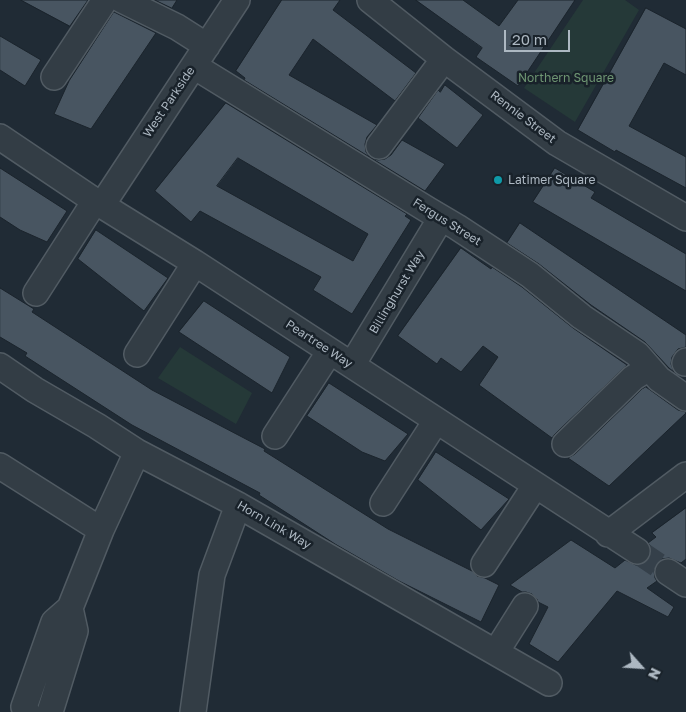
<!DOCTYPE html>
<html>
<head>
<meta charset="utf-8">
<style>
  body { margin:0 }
  #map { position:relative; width:686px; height:712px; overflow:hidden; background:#202b35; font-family:"Golos Text",sans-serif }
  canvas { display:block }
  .north { position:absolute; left:616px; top:642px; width:50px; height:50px; -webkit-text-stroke:4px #19222a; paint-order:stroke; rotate:116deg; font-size:14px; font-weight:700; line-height:20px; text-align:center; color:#adb8c2 }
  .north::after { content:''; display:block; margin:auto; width:18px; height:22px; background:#adb8c2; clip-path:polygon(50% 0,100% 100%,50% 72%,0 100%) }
  .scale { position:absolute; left:504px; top:30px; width:66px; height:22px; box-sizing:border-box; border:2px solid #adb8c2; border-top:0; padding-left:6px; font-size:15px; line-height:18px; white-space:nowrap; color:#adb8c2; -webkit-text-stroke:4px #19222a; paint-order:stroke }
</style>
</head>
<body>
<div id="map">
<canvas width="686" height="712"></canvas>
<div class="north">N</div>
<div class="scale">20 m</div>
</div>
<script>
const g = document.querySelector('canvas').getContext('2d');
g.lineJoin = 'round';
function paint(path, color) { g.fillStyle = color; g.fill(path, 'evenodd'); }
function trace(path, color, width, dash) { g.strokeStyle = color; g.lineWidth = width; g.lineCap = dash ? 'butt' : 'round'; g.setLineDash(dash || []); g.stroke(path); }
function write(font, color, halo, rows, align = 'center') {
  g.font = font + ' "Golos Text",sans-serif'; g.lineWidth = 5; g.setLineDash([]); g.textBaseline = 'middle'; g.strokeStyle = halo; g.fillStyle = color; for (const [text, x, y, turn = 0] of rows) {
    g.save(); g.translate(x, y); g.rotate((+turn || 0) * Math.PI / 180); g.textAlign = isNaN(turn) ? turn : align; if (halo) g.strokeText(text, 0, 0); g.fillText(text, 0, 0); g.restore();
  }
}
paint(new Path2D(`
  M583 0H625L639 10 575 122 524 88Z
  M180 347 252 393 236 424 158 378Z`), '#253938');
const building = new Path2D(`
  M21 0H88L70 26Z
  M155 0H177L172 8Z
  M282 0H340L333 10 416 73 395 101 313 39 289 75 377 125 367 137 365 144 366 152 371 158 378 160 385 159 391 155 402 140 445 164 425 191 244 80 245 78 236 71Z
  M416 0H463L499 26 518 0H575L518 86 476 57 482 48Z
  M646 8 686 29V75L664 63 629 126 686 157V188L616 150 615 152 578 130Z
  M114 12 156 33 91 129 54 114 69 81Z
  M0 36 41 60 25 86 0 70Z
  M445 85 483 115 457 148 418 118 438 90 440 92Z
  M226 103 407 214 405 216 411 220 352 314 313 290 321 277 200 211 191 222 155 191ZM238 158 368 234 353 261 217 186Z
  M0 168 67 211 47 242 20 230 0 217Z
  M555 168 595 192 591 198 686 254V291L533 202Z
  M520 223 686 335V347L678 349 672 357 671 364 674 372 669 368 645 342 591 305 539 264 507 243Z
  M96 230 168 278 144 311 78 259Z
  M461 248 491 269 492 267 522 287 573 328 627 365 555 434 552 438 479 385 498 357 483 346 461 372 441 358 437 364 398 336Z
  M0 288 34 309 32 312 152 390 265 449 264 451 388 529 472 571 477 576 485 578 499 585 481 622 399 581 335 544 259 495 260 493 132 425 25 356 27 353 0 337Z
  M204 301 290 357 272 393 179 332Z
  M329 383 408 434 385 461 362 452 307 416Z
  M646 387 678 410 686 412V413L609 486 568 458 575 454 642 389Z
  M436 452 509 499 481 530 418 480Z
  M686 508V559L681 563 669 558 661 559 656 564 654 571 655 578 657 581 647 588 674 607 668 617 617 591 558 662 529 644 548 607 538 602 537 599 532 594 526 592H522L510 585 571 540 615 568 625 560 636 565 643 564 649 559 651 552 650 545 648 543 656 537 652 533Z`);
paint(building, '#485561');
trace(building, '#1b242c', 1);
trace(new Path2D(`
  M637 551 668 572`), '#35404a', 25, [25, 12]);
const minor = new Path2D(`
  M122 0 177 27 207 46
  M370 0 444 59 557 143 686 218
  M194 66 428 210 457 227 530 275 582 317 637 354 659 379 686 398
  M54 77 105 0
  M0 137 95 201 195 263 637 551
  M379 146 444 59
  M102 205 237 0
  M36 293 95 201
  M137 354 195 263
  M685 363 686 361
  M352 365 441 218
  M0 366 35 390 97 426 137 452 238 505 549 683
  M275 436 330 351
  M565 444 633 378 649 368
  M0 466 101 530 70 608 75 631 50 712
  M383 503 436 421
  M101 530 137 452
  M608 534 686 475
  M484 564 535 486
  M668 572 686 584
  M496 652 525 606
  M27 712 24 707 54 622 70 608
  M193 712 212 575 238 505`);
trace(minor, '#515b63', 28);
trace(minor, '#333d45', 25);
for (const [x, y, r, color] of [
  [498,180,5,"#0f9aa8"]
]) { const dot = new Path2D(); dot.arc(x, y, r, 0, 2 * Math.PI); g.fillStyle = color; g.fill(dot); trace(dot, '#19222a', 2); }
write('12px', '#6f9673', '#19222a', [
  ["Northern Square",566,78]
]);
write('12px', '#adb8c2', '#19222a', [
  ["West Parkside",169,102,-56],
  ["Rennie Street",523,117,37],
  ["Fergus Street",447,222,32],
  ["Billinghurst Way",397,292,-59],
  ["Peartree Way",319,344,33],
  ["Horn Link Way",274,525,30]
]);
write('12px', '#adb8c2', '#19222a', [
  ["Latimer Square",508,180]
], 'left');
</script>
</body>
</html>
